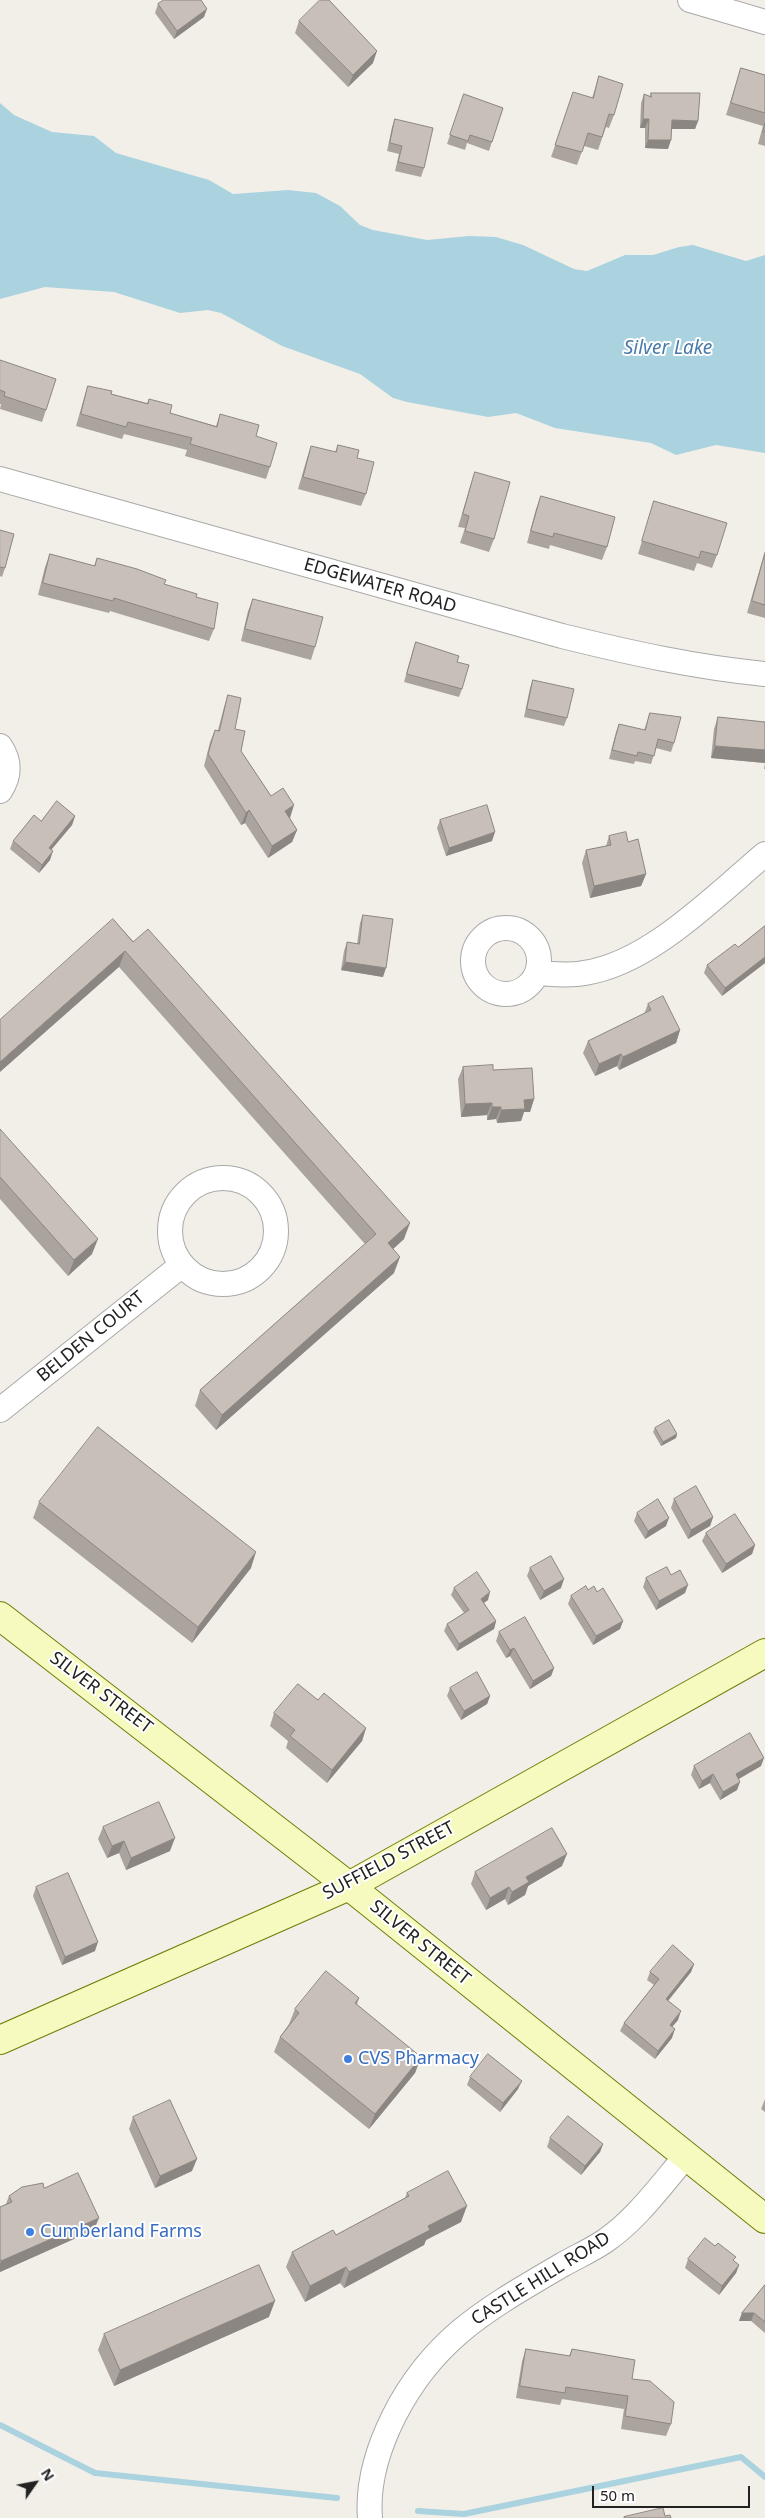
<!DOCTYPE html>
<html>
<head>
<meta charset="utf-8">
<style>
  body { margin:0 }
  #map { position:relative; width:765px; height:2518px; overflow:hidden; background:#f2efe9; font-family:"Noto Sans",sans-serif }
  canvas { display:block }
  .north { position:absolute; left:10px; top:2458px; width:50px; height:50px; -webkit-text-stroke:4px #fff; paint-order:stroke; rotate:57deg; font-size:14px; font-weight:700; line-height:20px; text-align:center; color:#222 }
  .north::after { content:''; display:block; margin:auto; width:18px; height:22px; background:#222; clip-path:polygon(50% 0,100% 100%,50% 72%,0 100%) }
  .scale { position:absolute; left:592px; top:2486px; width:158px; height:22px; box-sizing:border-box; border:2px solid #222; border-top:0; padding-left:6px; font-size:15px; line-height:18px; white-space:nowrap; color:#222; -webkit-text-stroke:4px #fff; paint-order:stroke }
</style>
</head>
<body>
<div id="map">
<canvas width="765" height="2518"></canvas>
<div class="north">N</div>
<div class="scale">50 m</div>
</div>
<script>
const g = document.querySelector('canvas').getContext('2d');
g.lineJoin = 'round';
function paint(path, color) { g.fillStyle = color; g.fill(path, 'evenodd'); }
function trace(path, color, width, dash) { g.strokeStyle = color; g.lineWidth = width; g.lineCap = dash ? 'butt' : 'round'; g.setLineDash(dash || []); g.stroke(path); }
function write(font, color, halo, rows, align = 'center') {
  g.font = font + ' "Noto Sans",sans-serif'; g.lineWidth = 4; g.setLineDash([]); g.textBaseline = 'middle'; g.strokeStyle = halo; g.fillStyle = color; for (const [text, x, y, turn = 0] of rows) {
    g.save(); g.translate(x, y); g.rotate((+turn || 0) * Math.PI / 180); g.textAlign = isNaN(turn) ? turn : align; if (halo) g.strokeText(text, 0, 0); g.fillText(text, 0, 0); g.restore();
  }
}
paint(new Path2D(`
  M0 103 14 115 52 132 94 136 116 153 209 180 233 194 288 190 316 193 340 206 360 225 373 230 427 240 469 236 496 237 523 245 574 269 587 271 625 255H653L679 247 693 245 746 261 765 255V453L716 445 676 455 651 443 555 428 516 413 488 417 407 402 393 398 360 374 282 346 221 313 208 310 180 313 114 292 45 287 0 299Z`), '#aad3df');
trace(new Path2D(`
  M0 2425 95 2473 337 2498
  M418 2511 464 2514 741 2457 765 2477`), '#aad3df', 6);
const street = new Path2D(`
  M690 0 765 22
  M0 479 562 636C631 653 694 667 765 674
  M0 746C10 761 10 776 0 791
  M473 961a33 33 0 1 1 66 0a33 33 0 1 1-66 0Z
  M538 973C553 974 569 976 584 973 649 964 715 896 765 854
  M170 1231a53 53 0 1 1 106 0a53 53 0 1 1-106 0Z
  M0 1410 182 1265
  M370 2518C367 2482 378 2448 394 2416 434 2337 489 2308 562 2265 576 2257 592 2250 605 2241 637 2219 661 2185 686 2156`);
const secondary = new Path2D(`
  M0 1616 349 1886 765 2219
  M0 2040 349 1886 765 1653`);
trace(street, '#a9a9a9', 26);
trace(secondary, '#707d05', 30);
trace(street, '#fff', 24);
trace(secondary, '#f7fabf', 28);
paint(new Path2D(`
  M158 4 204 17 174 39 155 13Z
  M299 21 373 63 348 87 295 33Z
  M741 68 765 75V146L758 144 763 126 726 115Z
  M599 76 614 115 609 128 606 127 598 150 584 146 577 165 551 157 569 105 592 98Z
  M651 93 698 121 695 129H671L668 149 645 148V128H640L641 103 644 94 650 96Z
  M464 94 503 108 489 151 467 143 465 150 447 144Z
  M395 119 424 168 421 177 395 171 399 154 387 151 392 127Z
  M0 360 46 410 42 422 0 409 1 404H0Z
  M88 386 111 394 147 403 149 399 170 413 216 426 220 414 270 467 266 479 185 456 187 450 124 434 122 439 76 426 84 398Z
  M338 445 366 494 361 506 298 489 307 458 311 446 335 452Z
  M475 472 494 539 489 552 460 543 465 528 458 527 471 484Z
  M541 496 607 547 602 560 550 545 549 549 527 543 536 509Z
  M654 501 717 555 712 568 697 563 694 571 638 554Z
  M0 530 5 568 2 577 0 576Z
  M765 551V618L747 613Z
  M50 554 94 566 97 558 196 597 214 629 209 641 110 611 109 613 38 595 45 567Z
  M253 599 315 647 311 660 241 641 248 611Z
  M416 642 457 662 462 689 459 697 404 682 413 650Z
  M533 680 567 718 564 726 524 717 530 688Z
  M228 695 235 729 241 751 271 796 290 818 297 830 292 842 268 858 245 823 241 825 204 766 210 742 215 730H218L224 707Z
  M650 713 674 743 671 752 656 748 651 764 635 761 634 764 609 759 616 732 619 724 644 730Z
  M718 717 765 722V769H764L765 763 711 758 714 729Z
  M75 816 72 825 51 850 50 860 39 873 10 849 13 841 41 821Z
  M440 820 492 841 446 856 437 828Z
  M609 836 628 842 646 874 641 886 590 898 582 863 586 850 606 846Z
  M363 915 383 977 341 970 344 951 347 942 357 944 360 923Z
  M113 919 404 1239 393 1249 394 1273 216 1430 195 1406 200 1390 365 1244 119 967Z
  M765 926V963L722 996 704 973 707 965 738 947Z
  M648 1004 680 1030 676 1043 619 1070 617 1066 595 1076 583 1053 588 1041 644 1014Z
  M463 1067 493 1070 534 1099 530 1112H524L521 1121 497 1123 496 1119 487 1120V1115L461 1117 458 1079Z
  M0 1129 92 1254 68 1276 0 1199Z
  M655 1428 677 1434 676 1438 661 1446 653 1432Z
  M674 1499 713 1517 710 1526 688 1539 671 1508Z
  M39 1502 251 1568 192 1643 33 1518Z
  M637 1513 666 1526 645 1539 634 1521Z
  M706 1533 755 1545 752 1554 722 1573 702 1541Z
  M530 1568 561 1588 540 1600 527 1576Z
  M671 1575 685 1593 656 1610 643 1587 646 1578Z
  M454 1588 488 1600 484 1603 496 1621 494 1629 457 1651 444 1631 447 1624 464 1613 451 1595Z
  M588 1590 597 1592 623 1621 620 1629 593 1645 568 1604 571 1596Z
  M499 1632 554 1668 551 1676 530 1689 510 1656 506 1658 496 1641Z
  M450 1688 490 1696 487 1704 461 1720 447 1696Z
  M318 1700 366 1728 362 1741 327 1783 286 1748 288 1741 270 1726 274 1713Z
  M694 1766H761L739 1779 737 1790 720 1800 710 1783 699 1789 691 1775Z
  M103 1827 170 1851 126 1870 119 1853 107 1858 98 1839Z
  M562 1866 528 1886 525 1895 508 1905 505 1899 486 1910 471 1884 475 1872Z
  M36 1887 95 1951 62 1965 33 1896Z
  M694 1964 691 1972 668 2001 678 2020 672 2027V2038L655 2059 620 2031 624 2023 654 1985 647 1980 650 1972Z
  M359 1998 357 2005 421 2057 415 2073 369 2129 274 2052 280 2037 289 2024 295 2009Z
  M470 2077 518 2089 500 2112 467 2085Z
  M765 2099V2112L761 2109Z
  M133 2117 192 2171 155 2188 129 2129Z
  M550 2138 603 2144 600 2152 581 2175 547 2147Z
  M44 2188 94 2230 0 2272V2207L6 2204 9 2196Z
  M407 2193 461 2222 426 2240 424 2245 344 2288 340 2283 305 2302 286 2267 292 2252 336 2235 405 2198Z
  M688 2259 734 2261 739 2265 736 2273 719 2295 685 2268Z
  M765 2285V2333L751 2321H739L742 2313Z
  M269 2317 114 2386 98 2350 104 2334Z
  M526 2349 569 2356 572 2349 632 2379 671 2424 666 2436 621 2429 624 2409 562 2399 560 2405 516 2398 522 2361Z`), '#aba49e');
paint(new Path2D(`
  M207 9 204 17 174 39 177 31Z
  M377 51 373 63 348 87 353 75Z
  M643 119H649L645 128H640Z
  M672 120 698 121 695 129H669Z
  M648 140H671L668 149 645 148Z
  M715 746 765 750V763L711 758Z
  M294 805 290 818 281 823 285 811Z
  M249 810 245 823 241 825 246 813Z
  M75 816 72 825 46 856 49 848Z
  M297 830 292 842 268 858 272 846Z
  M495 832 492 841 446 856 449 848Z
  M53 851 50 860 39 873 42 865Z
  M646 874 641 886 590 898 594 886Z
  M125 951 119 967 0 1072V1062Z
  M765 957V963L722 996 725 988Z
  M345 962 386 968 383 977 341 970Z
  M680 1030 676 1043 619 1070 623 1057Z
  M621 1054 617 1066 595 1076 599 1064Z
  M534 1099 530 1112H524L521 1121 497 1123 501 1110 524 1100Z
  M492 1103 487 1115 461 1117 465 1104Z
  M492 1107H501L496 1119 487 1120Z
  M410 1223 404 1239 382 1259 388 1243Z
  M98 1239 92 1254 68 1276 74 1260Z
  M400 1257 394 1273 216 1430 222 1415Z
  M677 1434 676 1438 661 1446 663 1442Z
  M713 1517 710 1526 688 1539 691 1530Z
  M669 1518 666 1526 645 1539 648 1531Z
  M755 1545 752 1554 722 1573 726 1564Z
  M256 1552 251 1568 192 1643 198 1627Z
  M564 1579 561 1588 540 1600 544 1591Z
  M688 1585 685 1593 656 1610 659 1601Z
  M490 1592 488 1600 478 1606 481 1599Z
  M496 1621 494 1629 457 1651 459 1644Z
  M623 1621 620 1629 593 1645 596 1636Z
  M514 1648 510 1656 506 1658 510 1650Z
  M554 1668 551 1676 530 1689 533 1681Z
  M490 1696 487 1704 461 1720 464 1711Z
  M366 1728 362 1741 327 1783 332 1770Z
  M764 1758 761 1766 733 1782 736 1774Z
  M713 1774 710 1783 699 1789 702 1781Z
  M740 1782 737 1790 720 1800 723 1792Z
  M175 1838 170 1851 126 1870 131 1858Z
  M124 1841 119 1853 107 1858 112 1846Z
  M567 1854 562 1866 528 1886 525 1895 508 1905 512 1892 526 1877Z
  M509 1887 505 1899 486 1910 490 1898Z
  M98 1942 95 1951 62 1965 65 1957Z
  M694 1964 691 1972 663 2007 666 1999Z
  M681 2011 678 2020 667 2033 670 2025Z
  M675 2029 672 2038 655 2059 658 2051Z
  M421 2057 415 2073 369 2129 375 2114Z
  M522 2081 518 2089 500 2112 503 2103Z
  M603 2144 600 2152 581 2175 585 2166Z
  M197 2159 192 2171 155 2188 160 2176Z
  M467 2206 461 2222 426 2240 424 2245 344 2288 349 2272 428 2226Z
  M99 2218 94 2230 0 2272V2264L1 2261Z
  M739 2265 736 2273 719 2295 722 2286Z
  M346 2267 340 2283 305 2302 310 2286Z
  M275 2301 269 2317 114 2386 120 2370Z
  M742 2313H754L751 2321H739Z`), '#8b8681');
const building = new Path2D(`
  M164 0H201L207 9 177 31 158 4Z
  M320 0H329L377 51 353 75 299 21Z
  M741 68 765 75V113L731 103Z
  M599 76 623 84 614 115 609 114 602 137 588 133 582 152 555 145 573 92 593 98Z
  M651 93H700L698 121 672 120 671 140H648L649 119H643L644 94 651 97Z
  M464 94 503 108 492 142 470 135 468 141 450 135Z
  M395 119 433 128 424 168 398 162 402 146 390 143Z
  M765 123V132H763Z
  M0 360 56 379 46 410 4 396 5 392 0 390Z
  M88 386 112 391 111 394 148 404 149 399 172 405 170 413 217 427 220 414 259 425 256 436 277 443 270 467 190 444 192 438 128 422 126 427 81 414Z
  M338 445 359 450 357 458 374 462 366 494 303 477 311 446 336 452Z
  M475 472 510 482 494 539 465 531 469 516 463 514Z
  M541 496 615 517 607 547 554 533 553 537 531 531Z
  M654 501 727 523 717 555 701 551 699 558 642 541Z
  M0 530 14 534 5 568 0 567Z
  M765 553V605L752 601Z
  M50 554 95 566 97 558 137 569 166 580 164 584 197 594 196 597 218 603 214 629 114 598 113 601 43 583Z
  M253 599 323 617 315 647 245 629Z
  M416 642 459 656 457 662 469 665 462 689 407 674Z
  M533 680 574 689 567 718 527 709Z
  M228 695 241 698 235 729 245 731 241 751 271 796 283 788 294 805 285 811 297 830 272 846 249 810 246 813 208 754 215 730 219 731Z
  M650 713 681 717 674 743 658 739 654 756 638 752 637 756 612 750 619 724 645 730Z
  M718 717 765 722V750L715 746Z
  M57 801 75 816 49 848 53 851 42 865 13 841 34 815 41 821Z
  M487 805 495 832 449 848 440 820Z
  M626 832 628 842 638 839 646 874 594 886 586 850 611 845 609 836Z
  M363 915 393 919 386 968 345 962 347 942 359 944Z
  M113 919 133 942 148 929 410 1223 388 1243 400 1257 222 1415 200 1390 376 1234 125 951 0 1062V1020Z
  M765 926V957L725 988 707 965 735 944 738 947Z
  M663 996 680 1030 623 1057 621 1054 599 1064 588 1041 651 1010 648 1004Z
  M493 1065V1070L532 1068 534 1099 524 1100 525 1109 501 1110V1107H492V1103L465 1104 463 1067Z
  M0 1129 98 1239 74 1260 0 1177Z
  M669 1420 677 1434 663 1442 655 1428Z
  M98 1427 256 1552 198 1627 39 1502Z
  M696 1486 713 1517 691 1530 674 1499Z
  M658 1499 669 1518 648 1531 637 1513Z
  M735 1514 755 1545 726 1564 706 1533Z
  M551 1556 564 1579 544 1591 530 1568Z
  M667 1567 671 1575 680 1570 688 1585 659 1601 646 1578Z
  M477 1572 490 1592 481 1599 496 1621 459 1644 447 1624 469 1610 454 1588Z
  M586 1586 588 1590 594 1586 597 1592 603 1588 623 1621 596 1636 571 1596Z
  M525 1617 554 1668 533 1681 514 1648 510 1650 499 1632Z
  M477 1672 490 1696 464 1711 450 1688Z
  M298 1684 318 1700 324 1693 366 1728 332 1770 290 1736 295 1730 274 1713Z
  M750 1733 764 1758 736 1774 740 1782 723 1792 713 1774 702 1781 694 1766Z
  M159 1802 175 1838 131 1858 124 1841 112 1846 103 1827Z
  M552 1828 567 1854 526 1877 529 1882 512 1892 509 1887 490 1898 475 1872Z
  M68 1873 98 1942 65 1957 36 1887Z
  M673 1945 694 1964 666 1999 681 2011 670 2025 675 2029 658 2051 624 2023 659 1979 650 1972Z
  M326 1971 359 1998 355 2003 421 2057 375 2114 280 2037 299 2013 295 2009Z
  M488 2054 522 2081 503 2103 470 2077Z
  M170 2100 197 2159 160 2176 133 2117Z
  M568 2116 603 2144 585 2166 550 2138Z
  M448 2171 467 2206 428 2226 430 2230 349 2272 346 2267 310 2286 292 2252 333 2230 336 2235 409 2196 407 2193Z
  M78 2173 99 2218 1 2261 0 2259V2207L12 2202 9 2196 22 2187 43 2183 44 2188Z
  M705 2238 715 2246 718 2243 736 2257 733 2260 739 2265 722 2286 688 2259Z
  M259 2265 275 2301 120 2370 104 2334Z
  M765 2285V2322L754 2313H742Z
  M526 2349 570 2356 572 2349 635 2360 632 2379 650 2381 674 2402 671 2424 625 2416 628 2396 566 2387 565 2393 520 2386Z
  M663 2508 665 2516 670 2515 671 2518H624V2517Z`);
paint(building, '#c7bfb8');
trace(building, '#8b8681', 1);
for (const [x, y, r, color] of [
  [348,2059,5,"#3f7fe0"],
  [30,2232,5,"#3f7fe0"]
]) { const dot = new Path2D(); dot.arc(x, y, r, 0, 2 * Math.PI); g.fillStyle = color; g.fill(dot); trace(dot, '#fff', 2); }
write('18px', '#222', '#fff', [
  ["EDGEWATER ROAD",380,586,16],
  ["BELDEN COURT",91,1337,-39],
  ["SILVER STREET",101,1693,37],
  ["SUFFIELD STREET",389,1861,-28],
  ["SILVER STREET",420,1943,39],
  ["CASTLE HILL ROAD",541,2279,-32]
]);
write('18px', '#366cbe', '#fff', [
  ["CVS Pharmacy",358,2059],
  ["Cumberland Farms",40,2232]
], 'left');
write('italic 19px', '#4a7aab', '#fff', [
  ["Silver Lake",668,349]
]);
</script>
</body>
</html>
